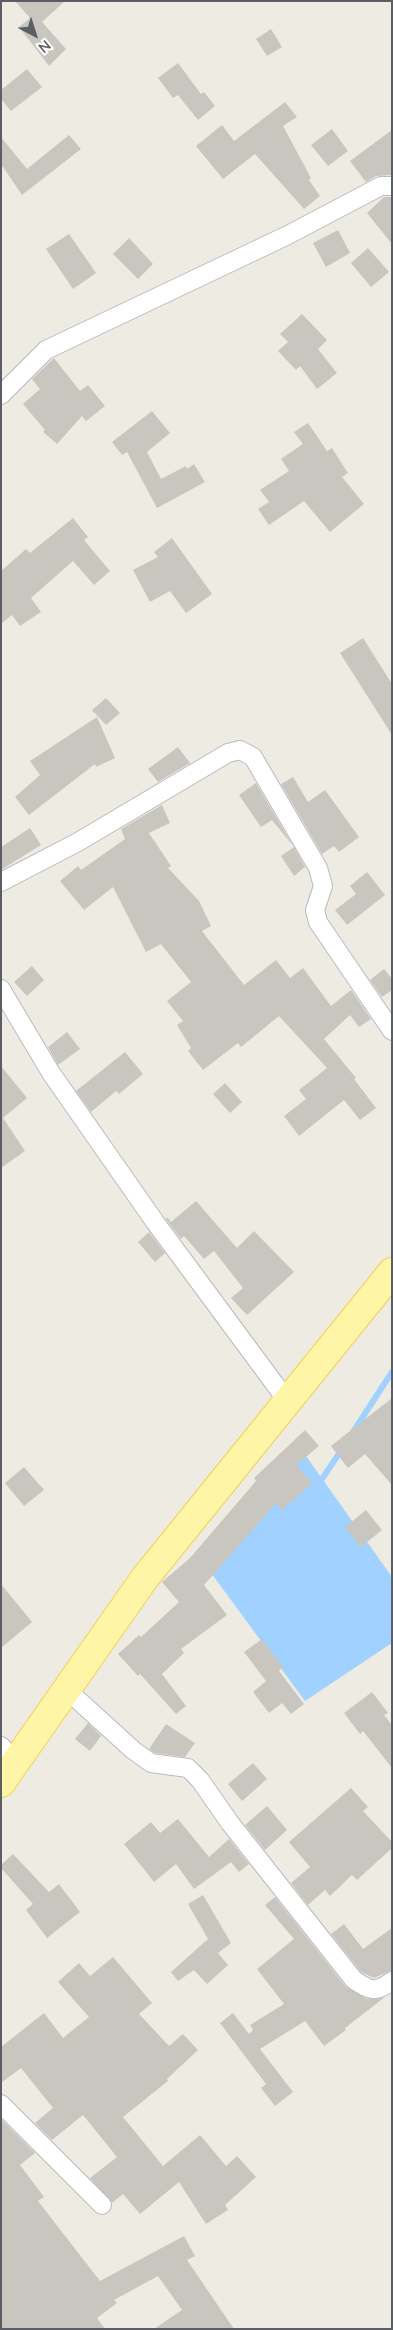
<!DOCTYPE html>
<html>
<head>
<meta charset="utf-8">
<style>
  body { margin:0 }
  #map { position:relative; width:393px; height:2330px; overflow:hidden; background:#eeece2; font-family:Lato,sans-serif }
  canvas { display:block }
  .frame { position:absolute; inset:0; border:2px solid #5b5e64; pointer-events:none }
  .north { position:absolute; left:10px; top:10px; width:50px; height:50px; -webkit-text-stroke:4px #fff; paint-order:stroke; rotate:140deg; font-size:14px; font-weight:700; line-height:20px; text-align:center; color:#5b5e64 }
  .north::after { content:''; display:block; margin:auto; width:18px; height:22px; background:#5b5e64; clip-path:polygon(50% 0,100% 100%,50% 72%,0 100%) }
</style>
</head>
<body>
<div id="map">
<canvas width="393" height="2330"></canvas>
<div class="frame"></div>
<div class="north">N</div>
</div>
<script>
const g = document.querySelector('canvas').getContext('2d');
g.lineJoin = 'round';
function paint(path, color) { g.fillStyle = color; g.fill(path, 'evenodd'); }
function trace(path, color, width, dash) { g.strokeStyle = color; g.lineWidth = width; g.lineCap = dash ? 'butt' : 'round'; g.setLineDash(dash || []); g.stroke(path); }
paint(new Path2D(`
  M301 1449 392 1577V1643L305 1701 206 1566Z`), '#a1d1ff');
trace(new Path2D(`
  M353 1432 392 1372
  M322 1479 342 1449`), '#a1d1ff', 6);
paint(new Path2D(`
  M15 1H65L42 22 66 49 49 66 19 27 30 18Z
  M271 29 282 47 267 56 256 39Z
  M178 63 201 94 204 92 215 106 198 120 178 95 173 98 158 78Z
  M27 69 42 87 11 111 1 99V90Z
  M285 102 297 117 283 126 311 178 309 180 320 196 304 209 255 154 223 179 196 146 222 125 234 141Z
  M332 129 348 151 328 166 311 145Z
  M392 130V175L376 176 366 182 350 161Z
  M69 135 81 149 22 195 1 164V137L27 169Z
  M384 197H392V244L367 213Z
  M338 230 350 253 326 267 313 243Z
  M69 234 96 273 73 289 46 249Z
  M129 238 153 264 138 279 113 254Z
  M368 248 389 272 371 287 351 263Z
  M302 314 327 340 318 349 337 373 317 389 300 366 296 370 278 351 288 342 280 334Z
  M54 358 80 391 88 385 105 406 86 421 82 416 57 444 43 432 45 430 23 404 40 389 32 379Z
  M152 411 170 433 147 452 161 479 186 466 187 469 194 464 205 482 157 508 127 452 122 455 112 442Z
  M308 423 327 451 332 448 348 473 342 477 364 504 330 532 304 501 269 525 258 509 269 502 260 490 289 471 281 459 303 444 294 432Z
  M73 518 88 537 84 540 110 571 94 585 73 561 31 598 41 612 20 626 12 615 1 624V571L26 549 30 553Z
  M172 538 212 594 186 613 170 591 150 602 133 570 158 557 154 552Z
  M363 638 392 684V735L340 653Z
  M106 698 120 713 106 725 92 710Z
  M97 717 115 758 96 767 95 764 29 815 15 797 40 775 30 761Z
  M178 747 190 763 158 782 148 769Z
  M293 777 308 802 325 790 359 837 339 852 334 846 322 854 281 784Z
  M256 783 293 846 272 820 261 827 239 795Z
  M162 805 170 823 149 833 171 866 168 868 199 901 211 926 202 931 244 985 276 960 290 978 303 968 331 1006 351 990 371 1019 359 1027 350 1015 324 1039 356 1078 354 1079 376 1108 360 1120 344 1100 299 1136 284 1116 306 1099 299 1090 327 1068 279 1016 241 1047 238 1043 203 1070 188 1051 191 1048 177 1025 183 1021 167 1001 191 982 161 944 146 952 113 887 84 910 60 881 78 866 81 870 125 839 121 829Z
  M30 828 41 845 1 870V847Z
  M294 847 305 867 294 876 281 856Z
  M367 872 385 895 347 925 335 910 356 894 350 886Z
  M32 966 44 980 27 996 14 982Z
  M384 969 392 979V990L382 997 370 980Z
  M67 1032 80 1049 58 1065 48 1047Z
  M125 1052 143 1074 119 1094 116 1091 91 1112 76 1091Z
  M1 1066 27 1098 3 1118 25 1151 1 1168Z
  M225 1083 242 1102 230 1113 213 1094Z
  M196 1201 237 1248 254 1231 294 1272 247 1315 231 1298 243 1288 214 1251 204 1259 184 1236 181 1239 166 1219 167 1217 171 1222Z
  M149 1232 165 1253 155 1262 138 1242Z
  M392 1398V1485L365 1454 348 1468 331 1446Z
  M305 1430 319 1446 296 1465 312 1483 282 1510 276 1503 204 1585 227 1615 181 1649 184 1653 162 1674 186 1706 176 1714 140 1674 138 1676 118 1654 139 1635 141 1637 179 1602 162 1582 190 1558 256 1481 254 1478Z
  M24 1467 44 1490 24 1506 5 1483Z
  M366 1510 382 1530 361 1547 345 1527Z
  M1 1584 32 1622 1 1648Z
  M262 1639 283 1667 279 1671 304 1704 291 1714 282 1703 269 1713 253 1692 266 1681 244 1652Z
  M372 1692 388 1713 384 1715 392 1725V1768L363 1731 360 1734 344 1713Z
  M88 1723 101 1736 90 1751 75 1739Z
  M166 1724 195 1743 185 1757 155 1753 149 1749Z
  M253 1763 267 1779 242 1801 228 1784Z
  M351 1788 368 1807 363 1811 392 1842V1848L357 1880 352 1875 330 1896 325 1890 308 1905 291 1883 310 1867 289 1842Z
  M267 1806 287 1830 265 1850 245 1825Z
  M178 1819 209 1857 229 1839 249 1864 239 1872 231 1862 194 1889 176 1864 154 1882 124 1844 151 1822 160 1833Z
  M13 1854 49 1892 59 1884 80 1912 47 1938 26 1910 33 1904 1 1868V1865Z
  M203 1895 231 1943 218 1953 228 1965 207 1984 194 1970 178 1981 171 1972 208 1939 188 1904Z
  M275 1897 346 1987 367 1999 385 1997 345 2028 346 2030 324 2046 305 2021 260 2049 293 2092 275 2106 261 2088 266 2084 220 2023 233 2013 249 2034 253 2030 250 2025 284 2004 257 1969 294 1939 265 1905Z
  M344 1924 363 1949 392 1928V1970L374 1978 361 1972 331 1934Z
  M113 1957 152 2003 139 2014 169 2046 183 2034 198 2050 167 2079 168 2081 123 2117 163 2166 200 2135 226 2166 237 2156 256 2177 225 2205 228 2210 206 2224 179 2182 140 2214 123 2194 112 2203 90 2178 117 2157 83 2115 52 2140 35 2123 53 2108 21 2068 1 2083V2047L44 2013 63 2038 89 2017 58 1982 79 1963 90 1976Z
  M1 2119 35 2153 20 2165 44 2197 38 2201 100 2281 184 2236 195 2256 187 2260 234 2329H154L182 2310 158 2276 114 2300 117 2303 97 2318 105 2329H1Z`), '#c9c6c0');
const minor = new Path2D(`
  M1 395 46 350 288 235 381 186H392
  M1 882 78 842 228 753 240 750 253 757 318 868 323 886 315 910 318 922 392 1031
  M1 989 51 1073 155 1222 288 1402
  M67 1690 133 1750 151 1763 188 1768 200 1780 230 1823 354 1980C371 1991 375 1993 392 1981
  M1 1746 16 1764
  M1 2104 102 2205`);
const primary = new Path2D(`
  M1 1783 144 1579 392 1272`);
trace(minor, '#b8babf', 20);
trace(primary, '#f4d055', 30);
trace(minor, '#fff', 18);
trace(primary, '#fff5a6', 28);
</script>
</body>
</html>
